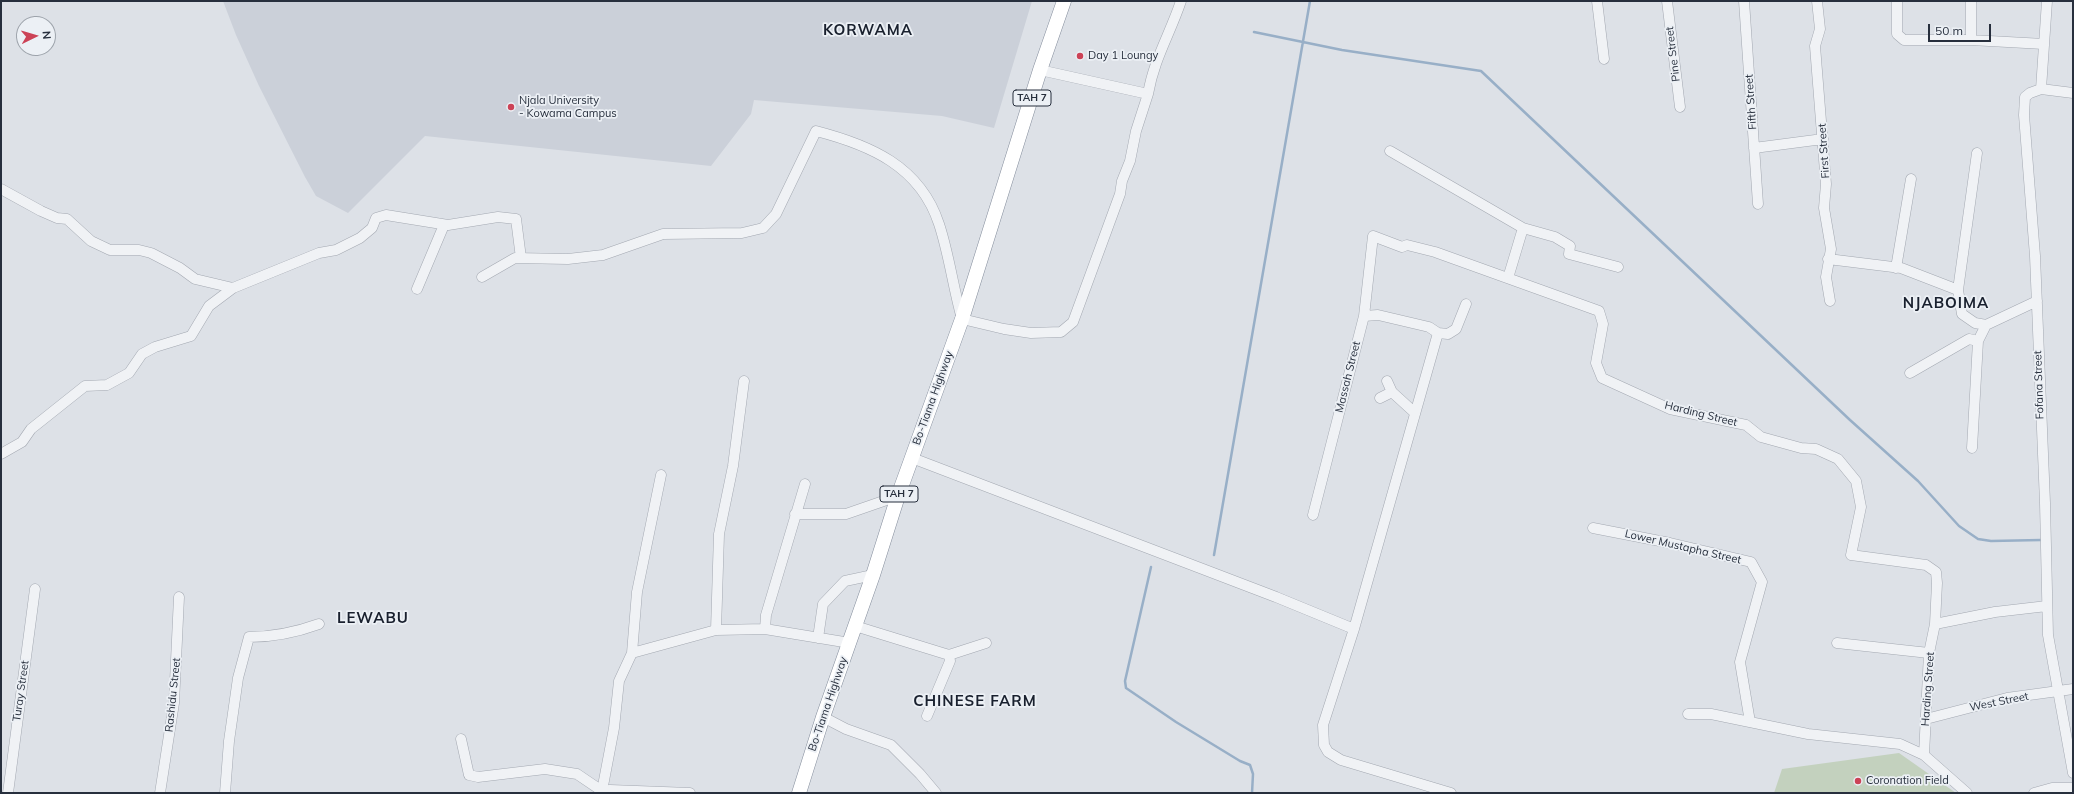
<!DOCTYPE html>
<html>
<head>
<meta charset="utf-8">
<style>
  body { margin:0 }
  #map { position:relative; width:2074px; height:794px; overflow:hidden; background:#dde1e7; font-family:Mulish,sans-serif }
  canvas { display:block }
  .frame { position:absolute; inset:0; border:2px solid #272f3d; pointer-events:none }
  .north { position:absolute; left:16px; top:16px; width:40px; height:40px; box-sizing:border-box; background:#ecf0f5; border:1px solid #9da3ab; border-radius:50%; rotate:85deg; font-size:11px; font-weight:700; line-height:16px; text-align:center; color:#272f3d }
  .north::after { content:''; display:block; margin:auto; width:14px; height:18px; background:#cc4256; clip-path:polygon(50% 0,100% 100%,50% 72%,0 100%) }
  .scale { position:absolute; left:1928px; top:24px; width:63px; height:18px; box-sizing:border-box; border:2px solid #272f3d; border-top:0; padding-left:5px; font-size:12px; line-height:14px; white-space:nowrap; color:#272f3d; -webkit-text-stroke:3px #ecf0f5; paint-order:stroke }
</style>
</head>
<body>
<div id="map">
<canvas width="2074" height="794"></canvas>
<div class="frame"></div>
<div class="north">N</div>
<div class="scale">50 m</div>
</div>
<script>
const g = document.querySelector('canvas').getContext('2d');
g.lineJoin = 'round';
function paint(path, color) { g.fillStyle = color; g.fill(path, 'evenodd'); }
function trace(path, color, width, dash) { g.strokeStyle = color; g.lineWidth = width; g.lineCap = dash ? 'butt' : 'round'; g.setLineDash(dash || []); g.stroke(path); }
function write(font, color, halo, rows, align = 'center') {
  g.font = font + ' Mulish,sans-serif'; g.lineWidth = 3.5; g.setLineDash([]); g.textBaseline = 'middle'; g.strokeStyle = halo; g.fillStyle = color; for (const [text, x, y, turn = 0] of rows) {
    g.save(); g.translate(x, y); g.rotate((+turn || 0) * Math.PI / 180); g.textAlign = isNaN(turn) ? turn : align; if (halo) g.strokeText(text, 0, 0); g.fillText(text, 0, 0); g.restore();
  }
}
paint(new Path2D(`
  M223 1H1032L994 128 942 116 754 100 751 114 711 166 425 136 348 213 316 196 305 177 259 86 236 35Z`), '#cbd0d9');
paint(new Path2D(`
  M1899 753 1956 793H1774L1782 769Z`), '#c3d1be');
trace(new Path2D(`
  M1254 32 1342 50 1481 71 1850 420 1918 481 1959 526 1978 539 1991 541 2041 540
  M1214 555 1310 1
  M1151 567 1125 681 1126 688 1176 722 1240 761 1250 765 1253 774 1252 793`), '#98afc7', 2.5);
const minor = new Path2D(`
  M1597 1 1604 59
  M1667 1 1680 107
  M1744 1 1758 204
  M1817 1 1820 29 1815 46 1826 184 1824 208 1831 249 1826 277 1830 301
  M1897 1V34L1904 40H1971L2044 44
  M2047 1 2041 89 2073 93
  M1971 40V1
  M1040 70 1148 94C1154 59 1170 34 1181 1
  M2041 89 2030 93 2025 97 2024 115 2035 256 2045 503 2048 635 2073 773
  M1754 148 1823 139
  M1390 151 1523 228 1555 237 1570 246 1569 254 1618 267
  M1977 153 1958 290 1962 314 1975 323 1986 325
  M1 189 41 211 57 218 67 219 91 241 110 250H139L151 253 180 268 195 279 233 288
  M1828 259 1901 268 1958 290
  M1896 268 1911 179
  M482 277 515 258 568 259 603 255 663 234 742 233 763 228 776 214 816 131C870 145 920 166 939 224 949 254 953 287 962 319L1004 329 1031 333 1061 332 1073 322 1120 194 1122 181 1130 161 1136 131 1148 94
  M1508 278 1523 228
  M417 289 444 225
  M1364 316 1378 315 1429 327 1438 333 1448 334 1456 329 1466 304
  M1438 333 1354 629 1323 725 1324 745 1328 752 1341 760 1451 793
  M1910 373 1969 339 1978 341
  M1387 381 1392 392 1415 413
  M1380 398 1392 392
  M1972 448 1978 341 1986 325 2037 301
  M1 454 22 442 31 429 85 386 107 385 129 373 142 354 155 347 191 336 209 306 233 288 319 253 336 250 360 238 372 228 376 218 386 215 448 225 498 217 516 219 521 258
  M912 458 1276 597 1354 629
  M661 475 637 592 632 653 716 630 765 629 850 643
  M795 514H846L898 496
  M1313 515 1364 316 1373 236 1402 247 1407 245 1435 252 1599 311 1603 324 1596 363 1602 378 1670 409 1746 425 1761 437 1801 448 1816 449 1838 459 1856 481 1861 507 1851 555 1926 565 1936 572 1937 583 1935 624 1929 653 1924 755
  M1593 528 1670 543 1751 562 1762 582 1740 662 1750 722
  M1935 624 1995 612 2047 606
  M855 626 949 655 950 661 927 716
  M765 629 766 615 805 484
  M716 630 719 534 733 466 744 381
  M818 638 823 604 845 581 873 575
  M1837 643 1929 653
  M949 655 986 643
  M1688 714H1711L1808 734 1900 744 1924 755 1967 793
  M823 717 846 729 891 745 920 774 936 793
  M1926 719 2007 698 2073 689
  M461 739 469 775 478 777 545 769 577 774 602 791 614 728 619 681 632 653
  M8 793 35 589
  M160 793 174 703 179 597
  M225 793 229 741 238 678 249 637C272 637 297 632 319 624
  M602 793V791L610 790 690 793
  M2034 793 2052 788H2073`);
const highway = new Path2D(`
  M799 793 823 717 873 575 898 496 962 319 1040 70 1064 1`);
trace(minor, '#a3a8b1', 11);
trace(highway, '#858e9d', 15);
trace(minor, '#f0f2f5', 10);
trace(highway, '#fff', 14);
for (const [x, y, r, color] of [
  [1080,56,4,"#cc4256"],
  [511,107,4,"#cc4256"],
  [1858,781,4,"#cc4256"]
]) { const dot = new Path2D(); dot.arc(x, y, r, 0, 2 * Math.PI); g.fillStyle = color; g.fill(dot); trace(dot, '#ecf0f5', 1.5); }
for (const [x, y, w] of [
  [1032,98,38],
  [899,494,38]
]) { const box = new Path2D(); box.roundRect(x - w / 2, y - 8, w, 16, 3); g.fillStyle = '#ecf0f5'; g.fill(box); trace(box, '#272f3d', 1); }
write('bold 10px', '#272f3d', null, [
  ["TAH 7",1032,98],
  ["TAH 7",899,494]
]);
write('11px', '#272f3d', '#ecf0f5', [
  ["Pine Street",1673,54,-97],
  ["Fifth Street",1751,102,-94],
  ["First Street",1824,151,-94],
  ["Massah Street",1348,377,-76],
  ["Fofana Street",2039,385,-92],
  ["Bo-Tiama Highway",933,398,-70],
  ["Harding Street",1701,414,14],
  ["Lower Mustapha Street",1683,547,13],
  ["Harding Street",1928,689,-86],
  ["Turay Street",21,691,-82],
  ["Rashidu Street",173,695,-84],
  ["West Street",1999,702,-11],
  ["Bo-Tiama Highway",828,704,-71]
]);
write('11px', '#272f3d', '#ecf0f5', [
  ["Day 1 Loungy",1088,56],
  ["Njala University",519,101],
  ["- Kowama Campus",519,114],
  ["Coronation Field",1866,781]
], 'left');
g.letterSpacing = '1px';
write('bold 15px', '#19202e', '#ecf0f5', [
  ["KORWAMA",868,30],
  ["NJABOIMA",1946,303],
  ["LEWABU",373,618],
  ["CHINESE FARM",975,701]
]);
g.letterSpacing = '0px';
</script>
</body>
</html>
